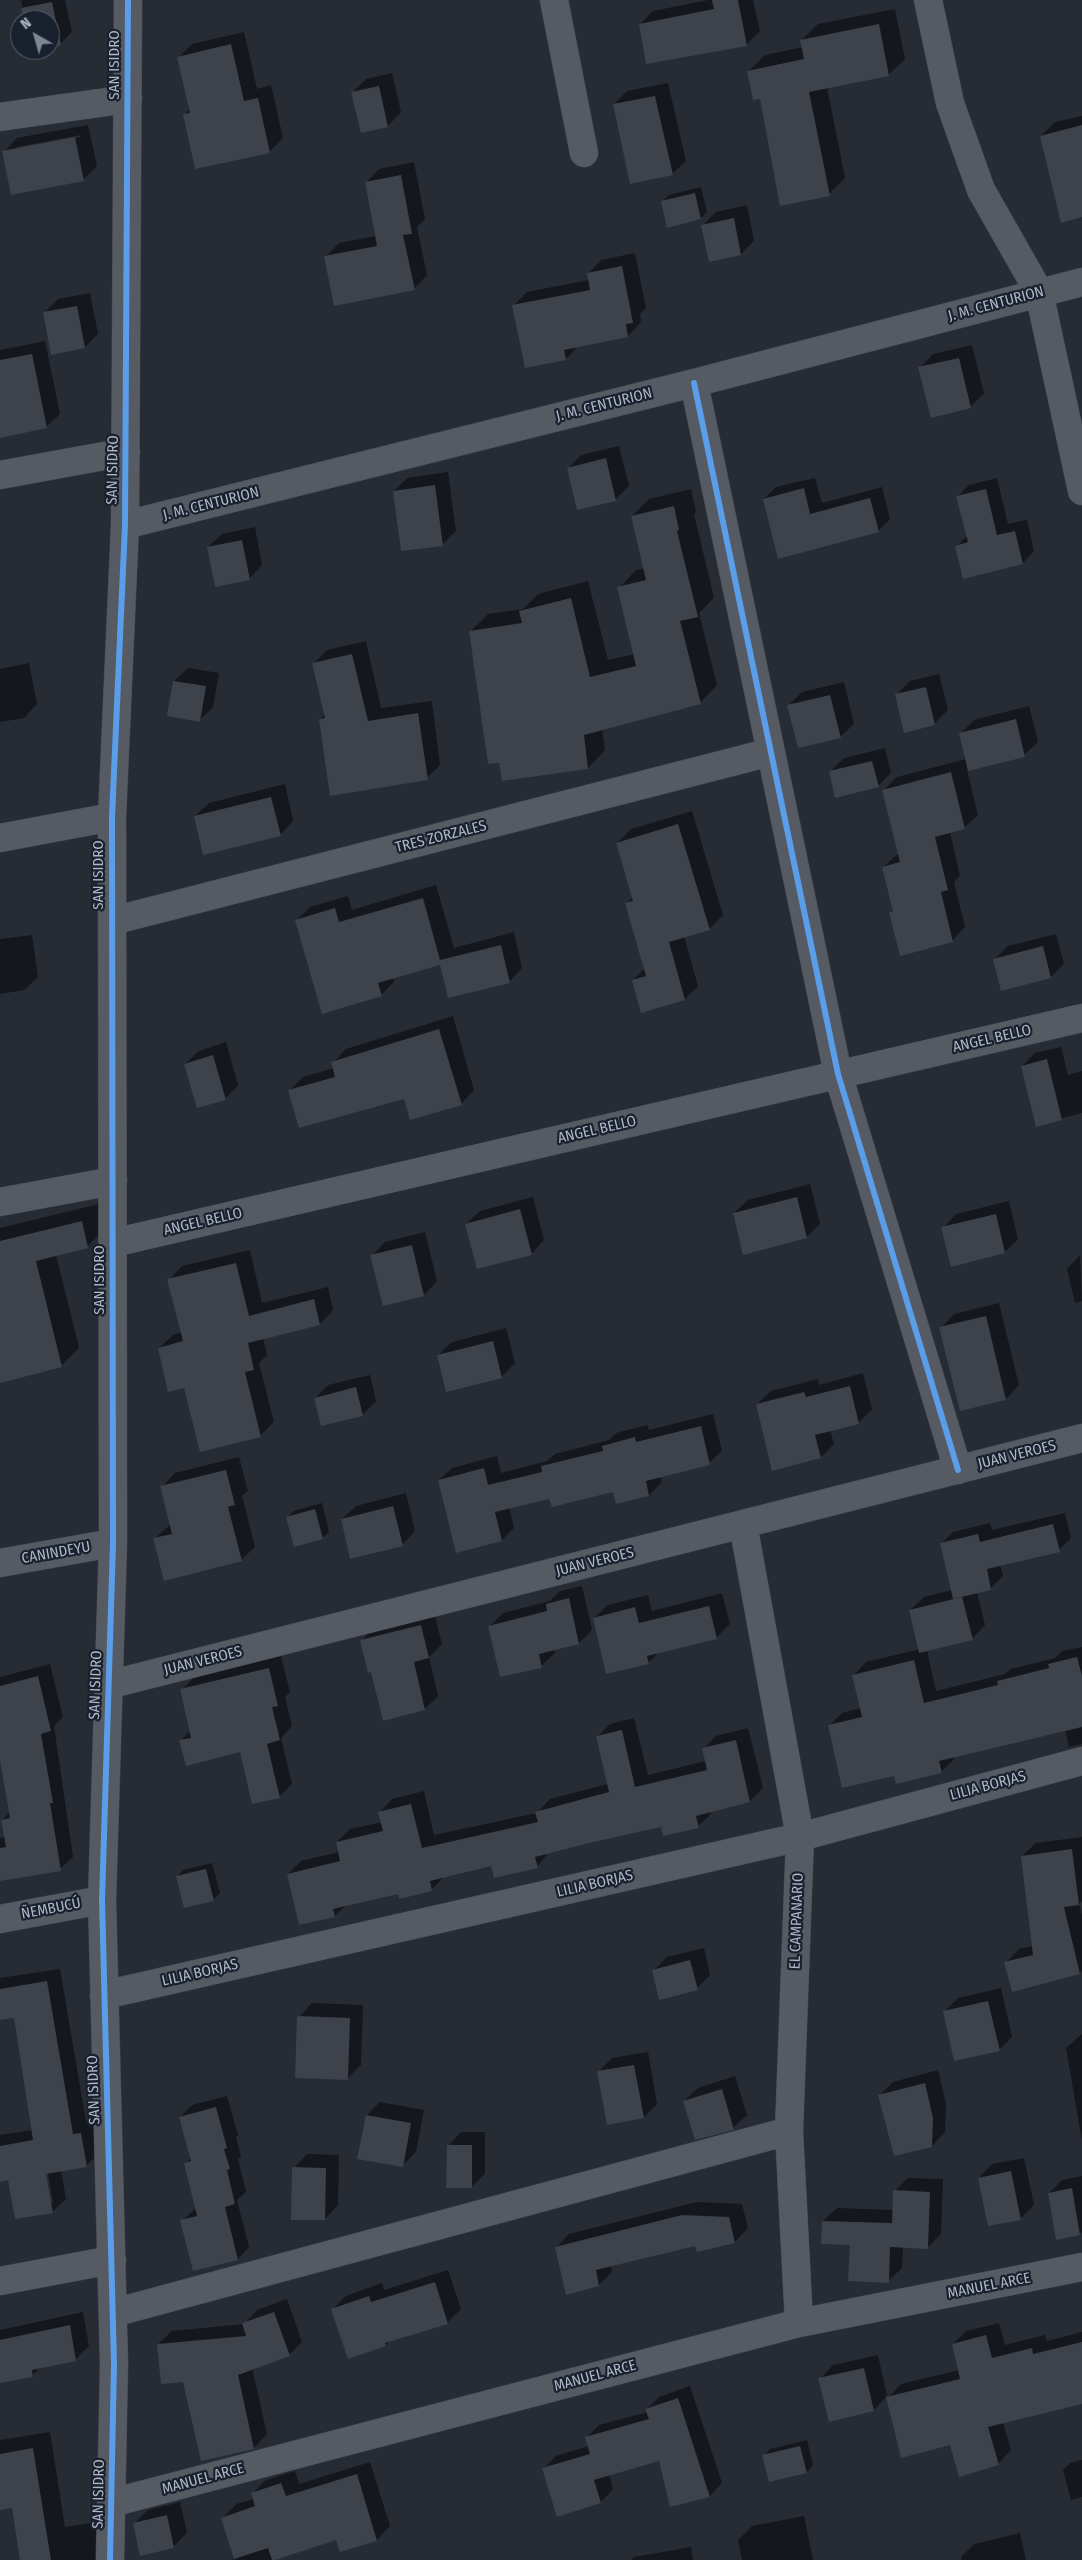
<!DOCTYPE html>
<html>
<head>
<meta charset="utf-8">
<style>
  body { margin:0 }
  #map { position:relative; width:1082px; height:2560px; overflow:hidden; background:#272b33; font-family:"Fira Sans Condensed",sans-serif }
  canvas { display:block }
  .north { position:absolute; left:10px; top:10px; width:50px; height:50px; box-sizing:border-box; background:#1a212e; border:1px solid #565d6b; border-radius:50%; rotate:322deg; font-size:14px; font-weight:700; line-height:20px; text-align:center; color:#afb7c6 }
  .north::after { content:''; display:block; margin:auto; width:18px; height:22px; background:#7f8693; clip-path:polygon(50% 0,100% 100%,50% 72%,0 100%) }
</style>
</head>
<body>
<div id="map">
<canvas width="1082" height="2560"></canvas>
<div class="north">N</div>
</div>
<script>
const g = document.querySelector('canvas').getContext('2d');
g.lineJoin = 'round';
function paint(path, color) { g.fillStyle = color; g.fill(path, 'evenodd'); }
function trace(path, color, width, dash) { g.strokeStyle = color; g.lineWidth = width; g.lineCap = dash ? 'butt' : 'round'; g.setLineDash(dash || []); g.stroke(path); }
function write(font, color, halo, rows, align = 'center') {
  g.font = font + ' "Fira Sans Condensed",sans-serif'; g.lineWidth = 4.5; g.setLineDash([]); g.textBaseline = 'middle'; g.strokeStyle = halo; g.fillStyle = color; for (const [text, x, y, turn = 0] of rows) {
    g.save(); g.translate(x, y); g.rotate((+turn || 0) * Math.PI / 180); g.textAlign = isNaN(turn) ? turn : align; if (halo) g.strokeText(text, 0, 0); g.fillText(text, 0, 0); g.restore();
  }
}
paint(new Path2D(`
  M21 0H65L72 32 60 44 50 46V20H25Z
  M708 0H753L760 31 746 45 640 24 653 11Z
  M895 9 905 59 888 75 827 87 845 178 829 194 761 98 749 71 765 55 803 47 802 40 818 24Z
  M244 32 257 89 271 85 283 138 269 152 184 115 190 109 179 57 192 44Z
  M392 73 401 112 388 126 362 132 352 93 366 79Z
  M668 83 686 161 672 174 614 104 627 91Z
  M1082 116V216L1041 136 1055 122Z
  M88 125 97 166 83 180 4 152 17 138ZM81 135V137L17 150V147Z
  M414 162 425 219 417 227 427 275 414 289 325 257 339 243 376 236 366 183 379 169Z
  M701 187 707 212 701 218 662 202 669 195Z
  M747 205 754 241 741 254 703 225 716 212Z
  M635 253 646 308 640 314 641 322 628 336 578 346 566 359 514 305 527 292 589 280 588 274 601 260Z
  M90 293 98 334 85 347 44 313 58 299Z
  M45 341 60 414 46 427 0 436V350Z
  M972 345 984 393 970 407 920 368 933 354Z
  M619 446 629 486 615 500 568 469 581 455Z
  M448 472 456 531 443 544 394 491 407 478Z
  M815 478 822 503 882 487 890 519 878 531 779 558 764 499 776 487Z
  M997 478 1008 524 1027 520 1034 551 1023 563 957 546 968 535 957 497 969 485Z
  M691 489 696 512 694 514 714 598 699 613 717 685 700 703 602 729 605 750 588 768 500 761 471 631 488 614 523 609 538 594 588 581 608 660 635 654 619 588 636 570 645 568 632 516 649 499Z
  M255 527 262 565 249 579 208 547 222 534Z
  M366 641 381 708 432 701 440 765 427 778 320 719 325 714 313 664 327 650Z
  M29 663 37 704 24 718 0 722V669Z
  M188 668 219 673 213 707 200 720 174 681Z
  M939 674 948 710 934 724 896 695 910 681Z
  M844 682 854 724 840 737 788 706 802 692Z
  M1029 706 1038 742 1024 755 967 770 978 815 964 828 950 832 960 876 954 882 965 927 952 941 890 912 894 909 883 867 899 853 883 791 897 777 966 759 960 734 974 720Z
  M885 748 891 773 878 786 830 772 844 758Z
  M285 784 293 821 280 835 195 816 209 803Z
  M692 811 723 915 709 929 684 936 698 986 685 999 633 980 645 968 626 904 633 897 617 843 631 829Z
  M436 885 454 948 514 932 522 968 509 982 441 963 393 977 394 982 381 995 296 921 310 907 348 896 352 910Z
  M1056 934 1064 964 1051 977 995 959 1008 946Z
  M32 935 38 977 24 990 0 994V939Z
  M453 1016 474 1090 461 1104 404 1097 289 1091 303 1077 334 1068 333 1063 346 1049Z
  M226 1042 238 1085 225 1099 185 1064 199 1051Z
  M1061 1047 1068 1075 1082 1071V1113L1037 1125 1022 1066 1035 1053Z
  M810 1184 820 1224 806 1237 734 1213 748 1200Z
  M533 1197 544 1240 531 1254 466 1224 480 1211Z
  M1009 1201 1018 1239 1005 1252 943 1228 956 1214Z
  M99 1204 105 1229 87 1247 56 1255 79 1348 61 1366 0 1381V1228Z
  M425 1232 437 1281 424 1295 372 1256 385 1242Z
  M250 1250 262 1303 328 1287 333 1310 320 1324 263 1338 267 1355 259 1363 274 1422 260 1436 184 1386 159 1348 173 1335 182 1332 169 1280 182 1266Z
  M1080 1255 1082 1301 1075 1303 1067 1269Z
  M999 1303 1019 1385 1006 1399 941 1328 954 1314Z
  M506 1328 515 1363 501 1377 438 1355 452 1342Z
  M863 1373 872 1409 859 1422 830 1430 834 1444 821 1457 757 1404 771 1391 818 1379 819 1385Z
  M370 1375 376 1401 362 1415 315 1398 328 1385Z
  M713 1414 722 1451 709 1463 660 1476 662 1482 649 1495 617 1502 614 1490 550 1497 509 1507 514 1528 502 1540 439 1480 452 1468 497 1456 501 1473 547 1461 555 1454 609 1440 616 1433 647 1425 649 1430Z
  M239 1457 248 1491 242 1496 255 1547 241 1560 154 1539 171 1524 162 1487 175 1473Z
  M406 1493 415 1531 402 1545 342 1519 356 1506Z
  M322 1503 329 1532 322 1538 288 1517 294 1511Z
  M1065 1513 1071 1538 1059 1550 1000 1564 1003 1576 991 1588 977 1592 985 1625 972 1639 927 1650 936 1691 1005 1674 1011 1669 1055 1658 1062 1651 1082 1647V1744L1069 1747 1065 1729 953 1757 954 1759 941 1772 895 1774 829 1726 842 1713 861 1708 854 1675 866 1662 920 1649 910 1610 924 1597 952 1590 941 1544 953 1532 990 1523 992 1530Z
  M582 1586 592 1630 579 1643 554 1649 555 1653 541 1666 490 1626 503 1613 550 1601 560 1591Z
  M722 1593 730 1624 716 1638 659 1652 648 1663 594 1618 608 1605 648 1595 652 1611Z
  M434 1612 442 1644 429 1657 438 1696 425 1709 372 1671 362 1640 375 1627Z
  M281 1656 290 1692 285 1697 292 1726 281 1738 292 1784 279 1797 241 1751 180 1741 191 1730 182 1690 194 1677Z
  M50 1664 63 1717 54 1726 73 1857 60 1869 0 1880V1838L5 1837 2 1820 10 1812 0 1753V1677Z
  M634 1718 648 1775 706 1761 704 1749 716 1736 748 1728 763 1788 750 1801 710 1811 711 1814 698 1826 662 1825 549 1852 537 1867 492 1865 445 1876 431 1890 398 1892 346 1905 335 1916 300 1924 288 1874 301 1861 339 1852 337 1842 350 1829 382 1822 380 1812 392 1799 424 1791 434 1835 537 1813 550 1799 608 1784 597 1737 610 1724Z
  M1082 1837V1901L1079 1904 1082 1915V1971L1080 1973 1006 1963 1019 1949 1033 1946 1022 1856 1036 1843Z
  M212 1863 220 1893 213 1900 177 1876 183 1870Z
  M704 1948 710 1975 697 1988 653 1971 667 1957Z
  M60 1969 86 2121 94 2120 99 2153 86 2166 61 2170 66 2199 52 2212 9 2179 0 2180V2135L33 2130 15 2017 0 2019V1978ZM44 2168H47L53 2203H50Z
  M1001 1988 1012 2037 999 2050 945 2011 958 1998Z
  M312 2003 363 2005 361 2065 348 2078 299 2017Z
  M1082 2034V2141L1066 2048Z
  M648 2052 657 2104 644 2117 598 2072 612 2058Z
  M938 2070 946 2103 945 2132 932 2146 880 2095 893 2082Z
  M735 2076 747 2115 733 2128 684 2101 698 2088Z
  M227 2096 238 2135 236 2137 241 2156 238 2159 246 2192 237 2200 249 2247 238 2259 182 2221 196 2208 185 2164 191 2158 180 2117 192 2105Z
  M380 2102 424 2110 416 2152 402 2166 367 2115Z
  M461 2132H485V2174L471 2187 448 2146Z
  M307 2154 339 2155 338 2205 325 2219 294 2168Z
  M1024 2158 1034 2205 1020 2219 979 2178 992 2164Z
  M1082 2176V2232L1080 2234 1049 2193 1062 2180Z
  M908 2178 943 2179 941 2234 927 2248 903 2246 902 2268 888 2281 852 2244 823 2221 837 2208 894 2210 895 2191Z
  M697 2202 742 2204 748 2228 735 2242 696 2245 611 2265 612 2272 599 2285 556 2248 569 2234Z
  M448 2270 461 2309 447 2323 390 2340 386 2345 333 2309 346 2296 382 2283 384 2290Z
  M287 2299 302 2342 289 2355 252 2368 267 2434 254 2448 202 2460 184 2381 158 2344 172 2331 244 2324 257 2310Z
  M83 2312 89 2346 75 2360 41 2366 32 2376 0 2381V2330Z
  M999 2323 1005 2345 1045 2335 1047 2341 1082 2332V2398L1003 2422 1011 2450 998 2464 951 2444 888 2398 901 2384 959 2370 953 2344 966 2331Z
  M878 2355 887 2396 874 2410 820 2379 833 2365Z
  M690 2386 722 2483 710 2496 671 2505 660 2460 609 2474 613 2489 601 2502 558 2516 543 2469 556 2456 589 2446 587 2437 599 2425 648 2412 647 2409 659 2397Z
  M50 2432 65 2527 98 2522 105 2560H22L13 2507 0 2509V2440Z
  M807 2440 813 2465 807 2472 764 2456 770 2449Z
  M1082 2460V2497L1071 2500 1063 2470 1070 2463Z
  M370 2462 390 2526 377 2540 341 2551 337 2538 273 2560H230L235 2559 223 2518 236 2504 254 2499 252 2494 266 2480 295 2471 299 2484Z
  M180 2502 187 2533 174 2546 141 2554 134 2524 148 2510Z
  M804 2516 813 2560H742L738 2540 752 2526Z
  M1020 2533 1026 2560H961V2557L974 2544Z
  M691 2547 693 2560H631L634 2557Z`), '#0007');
paint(new Path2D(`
  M712 0H738L747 46 646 64 639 24 714 9Z
  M52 2 61 45 50 47V20H23L21 8Z
  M879 24 889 76 809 92 830 196 780 206 760 99 753 100 747 71 804 59 800 40Z
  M231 44 244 101 258 98 270 153 195 169 183 114 190 113 177 57Z
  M379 86 388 127 361 133 351 92Z
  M655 96 673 175 630 184 613 104Z
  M1082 125V217L1061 223 1040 136Z
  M75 137 84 181 11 195 2 151Z
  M401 175 412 234 403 235 415 290 334 306 324 256 377 246 365 182Z
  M695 193 701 219 667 228 661 201Z
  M734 218 741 255 709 262 701 225Z
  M622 266 633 323 626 324 628 337 564 350 566 360 525 368 512 305 590 290 587 273Z
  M77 306 85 348 51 355 43 312Z
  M32 354 47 428 0 438V360Z
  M959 358 971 408 931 418 918 367Z
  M606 458 616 501 577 510 567 468Z
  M435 485 443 546 401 551 393 491Z
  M804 488 810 514 870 498 879 532 778 559 763 499Z
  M986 489 997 535 1015 531 1023 564 963 579 955 546 968 542 956 496Z
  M674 506 679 530 677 531 698 617 680 621 701 704 584 735 588 769 502 781 499 763 488 764 469 631 522 623 519 611 571 598 590 677 636 666 617 587 646 580 631 516Z
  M242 540 250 580 215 587 207 547Z
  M352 654 368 721 418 713 428 780 330 796 319 719 325 718 312 663Z
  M173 681 206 686 200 722 167 716Z
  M926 687 935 725 904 733 895 694Z
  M830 695 841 738 798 748 787 705Z
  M1016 719 1025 757 968 771 959 733Z
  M872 761 879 787 835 798 829 771Z
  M951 772 965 829 935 837 948 890 941 892 953 942 900 956 889 912 893 911 882 867 900 862 882 790Z
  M271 797 281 836 203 855 194 816Z
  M678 824 710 930 669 942 685 1000 641 1013 632 980 646 976 625 903 633 901 616 843Z
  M423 898 440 960 501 945 510 983 448 998 440 965 378 983 382 996 322 1014 295 920 335 908 339 922Z
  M1043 946 1051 978 1001 991 993 959Z
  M439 1029 462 1105 410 1120 404 1099 299 1128 288 1090 335 1077 331 1062Z
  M213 1055 226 1100 197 1108 184 1064Z
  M1047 1059 1062 1120 1036 1127 1021 1066Z
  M797 1197 807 1238 743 1255 733 1213Z
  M520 1209 532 1255 477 1269 465 1224Z
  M996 1214 1005 1253 951 1267 941 1227Z
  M82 1221 88 1248 36 1261 62 1367 0 1383V1241Z
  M412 1245 424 1296 383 1306 370 1255Z
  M236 1263 249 1316 314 1299 320 1325 248 1343 254 1370 245 1372 261 1437 200 1452 184 1388 168 1392 158 1348 183 1341 167 1279Z
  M986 1316 1006 1400 960 1411 939 1327Z
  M493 1341 502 1378 446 1392 437 1355Z
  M850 1386 859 1424 815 1435 821 1458 772 1471 756 1404 804 1392 806 1397Z
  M356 1387 363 1416 321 1426 314 1398Z
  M701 1426 710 1465 646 1481 649 1496 616 1504 613 1492 552 1507 549 1499 495 1512 502 1541 456 1553 438 1480 484 1468 488 1485 542 1472 541 1466 603 1451 602 1446 635 1437 636 1442Z
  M226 1470 235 1505 228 1507 242 1561 164 1581 153 1538 172 1534 160 1486Z
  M393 1506 403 1546 350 1559 341 1519Z
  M315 1509 323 1539 294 1547 286 1517Z
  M1053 1524 1060 1552 987 1569 991 1590 953 1599 940 1543 978 1534 980 1542Z
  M962 1597 973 1640 919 1653 909 1610Z
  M569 1598 579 1644 539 1654 542 1668 500 1677 488 1626 547 1611 546 1604Z
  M709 1606 717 1639 647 1656 649 1664 606 1674 593 1618 635 1607 639 1623Z
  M421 1625 429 1658 414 1662 425 1710 383 1721 371 1672 368 1673 360 1640Z
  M1077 1657 1082 1676V1727L939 1761 942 1773 896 1784 894 1776 842 1788 828 1725 862 1717 852 1675 914 1660 924 1703 998 1685 997 1681 1049 1668 1048 1664Z
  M269 1668 278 1706 272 1707 280 1740 267 1744 280 1798 252 1804 240 1752 186 1766 179 1740 191 1738 180 1689Z
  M38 1676 51 1731 41 1734 53 1803H50L61 1871 0 1881V1848L6 1847 1 1820 10 1818 0 1760V1686Z
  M622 1730 635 1787 707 1770 702 1748 736 1740 750 1802 696 1816 699 1828 663 1836 661 1827 589 1843 535 1857 538 1868 494 1878 491 1866 430 1881 432 1891 399 1899 398 1894 333 1909 335 1917 299 1925 287 1874 340 1861 336 1842 383 1831 378 1812 411 1804 422 1848 538 1822 535 1812 609 1792 596 1736Z
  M1072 1849 1079 1905 1064 1907 1080 1974 1012 1992 1004 1962 1033 1955 1021 1856Z
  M206 1869 214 1901 184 1908 176 1876Z
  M690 1960 698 1990 659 2000 652 1970Z
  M47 1981 73 2134 81 2133 87 2167 46 2174 53 2213 15 2219 8 2180 0 2182V2146L33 2140 14 2018 0 2020V1989Z
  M988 2001 1000 2051 954 2061 943 2011Z
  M297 2016 350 2018 348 2080 295 2078Z
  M634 2065 644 2118 607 2125 597 2071Z
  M925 2083 933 2118 932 2147 894 2156 878 2095Z
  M722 2089 734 2130 695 2140 683 2101Z
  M216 2107 227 2148 224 2149 230 2169 227 2170 235 2204 225 2207 238 2260 193 2271 180 2220 197 2216 184 2163 191 2161 179 2117Z
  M366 2115 411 2123 403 2167 357 2159Z
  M447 2145H472V2188H446Z
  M292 2167 326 2168 325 2220H291Z
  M1011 2171 1021 2220 988 2226 978 2178Z
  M1072 2188 1080 2235 1056 2240 1048 2193Z
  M893 2190 930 2192 928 2249 890 2247 889 2283 848 2281 850 2245 821 2244 822 2221 892 2223Z
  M682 2215 729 2217 735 2243 697 2252 695 2246 596 2270 599 2286 566 2295 555 2247Z
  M435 2282 448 2324 385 2343 386 2346 348 2359 331 2309 369 2296 371 2302Z
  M274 2312 290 2356 238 2375 254 2449 201 2461 183 2382 161 2384 157 2344 246 2336 242 2323Z
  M70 2325 76 2361 32 2370 33 2377 0 2383V2340Z
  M986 2335 992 2358 1032 2348 1033 2354 1082 2342V2404L988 2427 999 2465 959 2477 950 2445 901 2458 886 2397 960 2379 952 2344Z
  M864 2368 874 2411 829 2422 818 2378Z
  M678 2398 710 2497 670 2507 659 2461 594 2480 601 2503 557 2517 542 2468 590 2454 585 2437 649 2419 645 2409Z
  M800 2446 807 2473 769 2482 762 2455Z
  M33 2448 51 2560H20L12 2508 0 2510V2454Z
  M357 2474 377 2541 340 2552 336 2540 275 2560H272L268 2548 234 2559 221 2518 255 2506 251 2493 281 2483 286 2496Z
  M167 2515 174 2548 140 2556 133 2523Z`), '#3e424a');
const minor = new Path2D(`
  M554 0 584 153
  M928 0 950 103 981 190 1039 292 1082 491
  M0 117 128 99
  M694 383 838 1074 958 1470
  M0 475 126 452
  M125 525 694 383 1082 282
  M0 838 112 817
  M112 921 771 752
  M0 1202 113 1181
  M113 1243 1082 1018
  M743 1524 800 1837 789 2131 799 2323
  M0 1563 113 1543
  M108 1685 1082 1438
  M0 1919 102 1900
  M104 1995 800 1837 1082 1761
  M0 2281 112 2260
  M113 2313 789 2131
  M111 2503 799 2323 1082 2267
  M110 2560 114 2364 102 1900 113 1543 112 817 125 525 128 0`);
trace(minor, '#43464c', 29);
trace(minor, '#565a62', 28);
trace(new Path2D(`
  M694 383 838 1074 958 1470
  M110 2560 114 2364 102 1900 113 1543 112 817 125 525 128 0`), '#5a9eea', 6);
write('15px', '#afb7c6', '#1a212e', [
  ["SAN ISIDRO",115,65,-90],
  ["J. M. CENTURION",996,304,-15],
  ["J. M. CENTURION",604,405,-14],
  ["SAN ISIDRO",113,470,-89],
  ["J. M. CENTURION",211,504,-14],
  ["TRES ZORZALES",441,837,-14],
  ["SAN ISIDRO",99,875,-90],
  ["ANGEL BELLO",992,1039,-13],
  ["ANGEL BELLO",597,1130,-13],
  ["ANGEL BELLO",203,1222,-13],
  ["SAN ISIDRO",100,1280,-90],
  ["JUAN VEROES",1017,1455,-14],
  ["CANINDEYU",56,1553,-10],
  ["JUAN VEROES",595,1562,-14],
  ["JUAN VEROES",203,1661,-14],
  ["SAN ISIDRO",96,1685,-88],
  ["LILIA BORJAS",988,1786,-15],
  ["LILIA BORJAS",595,1884,-13],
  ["ÑEMBUCÚ",51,1909,-11],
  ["EL CAMPANARIO",797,1921,-88],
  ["LILIA BORJAS",200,1973,-13],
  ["SAN ISIDRO",94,2090,-92],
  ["MANUEL ARCE",989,2286,-11],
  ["MANUEL ARCE",595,2376,-15],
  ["MANUEL ARCE",203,2479,-15],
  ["SAN ISIDRO",99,2494,-89]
]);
</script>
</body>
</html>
